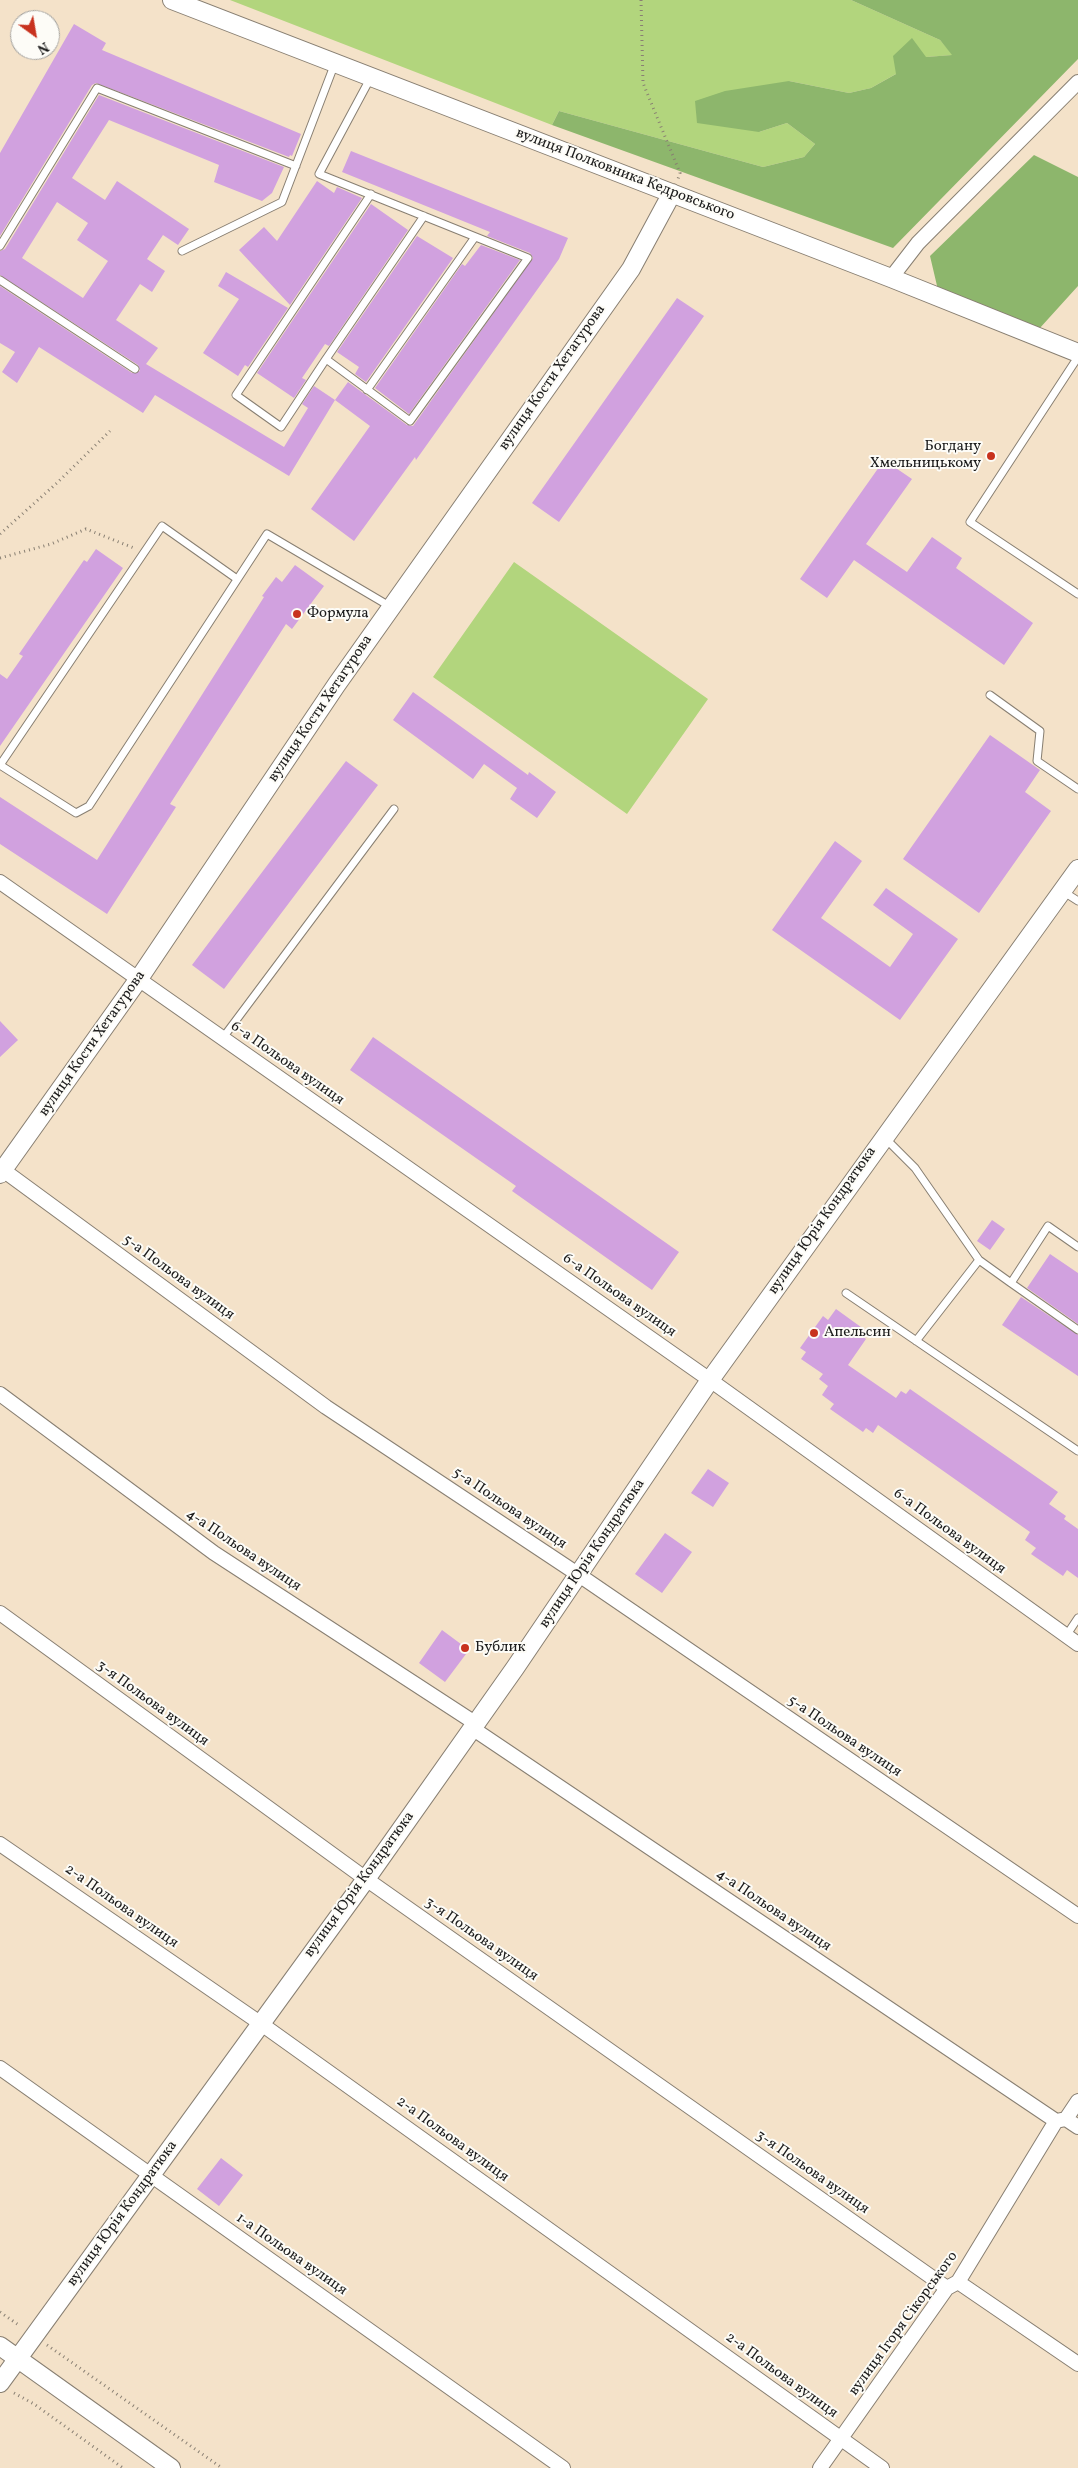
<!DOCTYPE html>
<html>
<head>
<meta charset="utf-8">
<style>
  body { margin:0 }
  #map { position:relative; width:1078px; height:2468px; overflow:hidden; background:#f4e2c9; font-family:Vollkorn,serif }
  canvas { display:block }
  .north { position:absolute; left:10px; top:10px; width:50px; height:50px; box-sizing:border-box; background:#fdfcf7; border:1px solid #a3a29f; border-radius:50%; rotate:148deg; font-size:14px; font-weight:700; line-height:20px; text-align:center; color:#1c1c1c }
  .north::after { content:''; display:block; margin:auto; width:18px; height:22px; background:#c8321e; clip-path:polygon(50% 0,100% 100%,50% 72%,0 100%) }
</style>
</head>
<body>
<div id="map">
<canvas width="1078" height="2468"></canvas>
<div class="north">N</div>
</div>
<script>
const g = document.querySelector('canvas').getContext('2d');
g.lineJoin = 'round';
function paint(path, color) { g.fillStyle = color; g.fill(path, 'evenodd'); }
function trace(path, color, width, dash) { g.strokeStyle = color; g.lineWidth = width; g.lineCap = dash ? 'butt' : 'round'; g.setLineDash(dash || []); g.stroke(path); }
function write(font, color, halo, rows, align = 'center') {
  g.font = font + ' Vollkorn,serif'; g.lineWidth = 4; g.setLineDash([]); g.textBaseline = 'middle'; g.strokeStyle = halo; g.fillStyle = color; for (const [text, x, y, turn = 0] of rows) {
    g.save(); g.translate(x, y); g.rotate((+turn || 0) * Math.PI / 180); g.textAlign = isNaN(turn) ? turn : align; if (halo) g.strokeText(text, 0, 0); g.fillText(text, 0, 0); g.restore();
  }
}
paint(new Path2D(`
  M230 0H851L940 40 953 55 926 57 871 88 849 93 789 81 759 132 787 123 815 144 804 157 763 167 559 111 552 125Z
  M514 562 708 699 627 814 433 677Z`), '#b2d57d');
paint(new Path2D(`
  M851 0H1078V59L893 248 552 125 559 111 763 167 804 157 815 144 787 123 759 132 697 123 695 101 725 91 789 81 849 93 871 88 896 74 893 56 912 38 926 57 952 55 940 40Z
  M1034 155 1078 177V286L1039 329 938 290 930 256Z`), '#8db66c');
paint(new Path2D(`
  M74 24 106 43 102 50 301 134 292 156 290 155 289 157 96 83 92 85 0 236V153Z
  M99 95 284 167 272 193 262 201 214 182 219 165 109 120 72 178 105 200 117 181 189 229 178 245 163 235 147 259 165 271 152 292 140 284 116 320 158 348 146 364 284 447 308 408 302 404 314 386 335 400 289 476 155 395 143 413 39 347 17 383 2 372 15 352 0 343V286L132 373 140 371 138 365 0 275V251L5 249ZM57 202 88 223 77 240 108 261 83 298 22 258Z
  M351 151 568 238 559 259 416 460 415 457 354 541 311 509 370 426 335 400 348 382 407 425 413 426 533 258 530 253 487 236 490 232 342 172Z
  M317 181 334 193 337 187 362 198 290 305 239 250 264 227 277 241Z
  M371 204 408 230 329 346 325 344 302 378 306 380 294 398 257 373Z
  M417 236 453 258 366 382 355 374 359 367 337 352Z
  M481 245 520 260 409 414 375 388 462 264 465 266Z
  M226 272 288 308 248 367 245 365 238 376 203 353 239 299 218 286Z
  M677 298 704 316 559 522 532 503Z
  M884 460 912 479 866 544 907 572 932 537 962 558 956 568 1033 623 1004 665 854 560 827 598 800 579Z
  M96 549 123 568 0 746V674L7 679 23 656 19 654 84 560 87 562Z
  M295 565 324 586 292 629 286 624 170 804 176 807 107 914 0 844V797L97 860 264 597 262 596 276 577 282 582Z
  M413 692 528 775 529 772 556 792 537 818 510 799 517 788 484 764 473 779 393 720Z
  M990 735 1040 770 1025 792 1051 811 979 913 903 859Z
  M346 761 378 785 224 989 192 965Z
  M835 841 862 861 821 918 890 967 913 934 873 905 886 888 958 939 900 1020 772 930Z
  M0 1021 18 1040 0 1057Z
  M373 1037 679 1252 652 1290 512 1191 516 1186 350 1070Z
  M992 1220 1005 1229 990 1250 977 1241Z
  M1050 1254 1078 1273V1324L1027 1288Z
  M1021 1297 1078 1335V1376L1002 1325Z
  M836 1309 865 1330 861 1335 866 1339 848 1365 896 1398 901 1391 906 1394 910 1389 1058 1492 1049 1504 1066 1516 1064 1519 1078 1529V1578L1067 1570 1063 1576 1031 1554 1036 1548 1025 1540 1030 1532 878 1425 873 1433 866 1428 863 1432 830 1409 834 1404 822 1395 828 1386 819 1379 823 1374 801 1359 806 1352 800 1348 823 1316 828 1320Z
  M708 1469 729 1483 713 1507 691 1493Z
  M665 1533 692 1552 662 1593 635 1574Z
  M442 1630 469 1650 445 1682 419 1663Z
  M221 2158 243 2175 219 2206 197 2189Z`), '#d1a1df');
const service = new Path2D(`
  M371 77 319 174 528 258 410 421 326 359 424 216
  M0 246 97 88 296 166
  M182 251 282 202 335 63
  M0 280 135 369
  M1078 357 970 522 1078 594
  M326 359 281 427 236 395 371 194
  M367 390 475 237
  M990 695 1040 731 1037 761 1078 789
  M0 765 76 813 89 806 267 534 391 607
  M0 765 162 526 237 579
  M1064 892 1078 901
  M222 1039 394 809
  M884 1137 915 1168 979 1260 916 1341
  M979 1260 1011 1283 1048 1226 1078 1247
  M1011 1283 1078 1330
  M846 1293 1078 1451
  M1066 1636 1078 1618`);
const minor = new Path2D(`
  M891 278 918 243 1078 82
  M0 882 710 1380 1078 1644
  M3 1170 326 1407 579 1575 1078 1916
  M0 1394 214 1553 475 1723
  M0 1613 366 1879 947 2288
  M472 1728 1056 2121
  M0 1844 260 2023 882 2468
  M0 2068 563 2468
  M1066 2119 1078 2127
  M958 2282 1078 2364
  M820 2468 947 2288 958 2282 1056 2121 1066 2119 1078 2101`);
const tertiary = new Path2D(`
  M172 0 891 278 1078 353
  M0 1174 138 980 337 684 631 269 672 193
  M0 2346 171 2468
  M0 2383 366 1879 515 1668 710 1380 1078 869`);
trace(service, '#887f72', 9);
trace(minor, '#887f72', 16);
trace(tertiary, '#887f72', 20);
trace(new Path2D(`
  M641 0 643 83 680 173 678 179
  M0 534 58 482 110 431
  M0 558 51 544 86 529 134 548
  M0 2312 20 2326
  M47 2345 222 2468
  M14 2393 34 2404 123 2468`), '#887f72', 3, [1, 4]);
trace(service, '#fff', 7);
trace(minor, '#fff', 14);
trace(tertiary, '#fff', 18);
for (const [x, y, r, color] of [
  [991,456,5,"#c8321e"],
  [297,614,5,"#c8321e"],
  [814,1333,5,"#c8321e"],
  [465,1648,5,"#c8321e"]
]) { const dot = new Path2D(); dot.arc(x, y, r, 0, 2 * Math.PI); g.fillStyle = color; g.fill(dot); trace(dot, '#fdfcf7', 2); }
write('15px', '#1c1c1c', '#fdfcf7', [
  ["вулиця Полковника Кедровського",625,175,21],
  ["вулиця Кости Хетагурова",553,378,-55],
  ["вулиця Кости Хетагурова",321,709,-56],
  ["вулиця Кости Хетагурова",93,1044,-55],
  ["6-а Польова вулиця",287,1064,35],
  ["вулиця Юрія Кондратюка",823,1221,-55],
  ["5-а Польова вулиця",178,1278,36],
  ["6-а Польова вулиця",619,1296,35],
  ["5-а Польова вулиця",509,1509,34],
  ["6-а Польова вулиця",949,1532,36],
  ["4-а Польова вулиця",243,1551,34],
  ["вулиця Юрія Кондратюка",593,1554,-56],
  ["3-я Польова вулиця",152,1704,36],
  ["5-а Польова вулиця",844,1737,34],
  ["вулиця Юрія Кондратюка",360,1885,-54],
  ["2-а Польова вулиця",121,1907,35],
  ["4-а Польова вулиця",773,1911,34],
  ["3-я Польова вулиця",481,1940,35],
  ["2-а Польова вулиця",452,2140,36],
  ["3-я Польова вулиця",812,2173,35],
  ["вулиця Юрія Кондратюка",123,2214,-54],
  ["1-а Польова вулиця",291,2255,35],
  ["вулиця Ігоря Сікорського",904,2324,-54],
  ["2-а Польова вулиця",781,2376,36]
]);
write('15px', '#1c1c1c', '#fdfcf7', [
  ["Богдану",981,447,"right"],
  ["Хмельницькому",981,464,"right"],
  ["Формула",307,614],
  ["Апельсин",824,1333],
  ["Бублик",475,1648]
], 'left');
</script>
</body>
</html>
